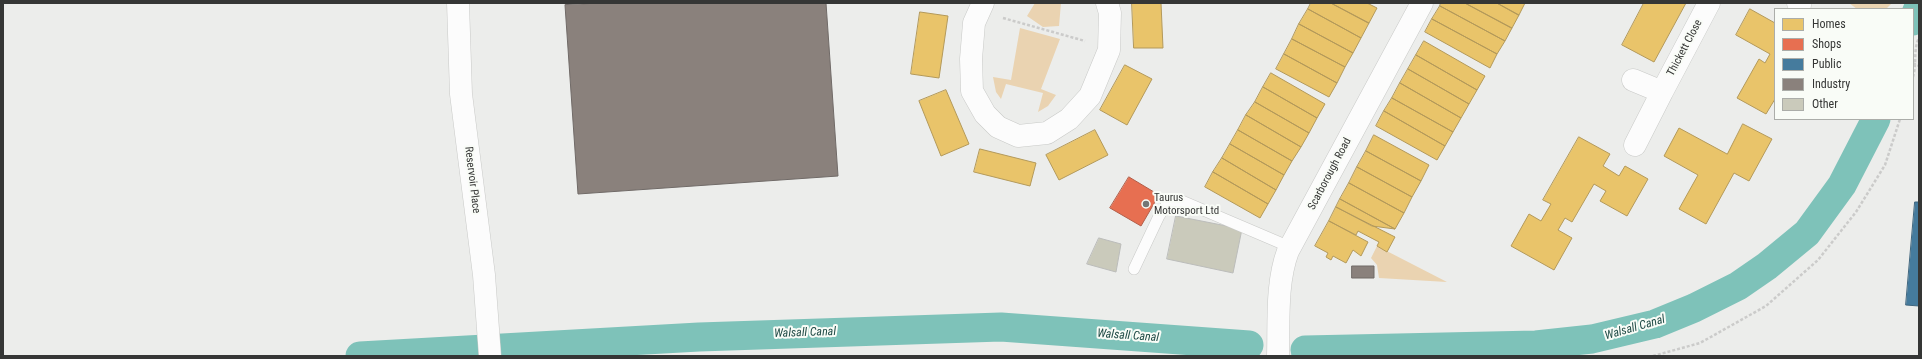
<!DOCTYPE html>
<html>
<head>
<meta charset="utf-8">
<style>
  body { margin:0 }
  #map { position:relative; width:1922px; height:359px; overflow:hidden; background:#ecedeb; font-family:"Roboto Condensed",sans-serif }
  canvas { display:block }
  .frame { position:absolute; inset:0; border:4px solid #353635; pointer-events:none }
  .legend { position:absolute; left:1774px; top:8px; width:140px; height:112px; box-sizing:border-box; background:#f9fcf7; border:1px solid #abada9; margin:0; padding:5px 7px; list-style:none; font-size:12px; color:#353635 }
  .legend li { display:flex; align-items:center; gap:8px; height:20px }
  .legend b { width:20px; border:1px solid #abada9 }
</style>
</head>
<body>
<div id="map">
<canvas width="1922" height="359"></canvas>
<div class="frame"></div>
<ul class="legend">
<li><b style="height:11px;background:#e9c46a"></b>Homes</li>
<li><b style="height:11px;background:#e76f51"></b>Shops</li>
<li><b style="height:11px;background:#457b9d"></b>Public</li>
<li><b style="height:11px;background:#8a817c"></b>Industry</li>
<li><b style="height:11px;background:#cacabb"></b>Other</li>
</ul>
</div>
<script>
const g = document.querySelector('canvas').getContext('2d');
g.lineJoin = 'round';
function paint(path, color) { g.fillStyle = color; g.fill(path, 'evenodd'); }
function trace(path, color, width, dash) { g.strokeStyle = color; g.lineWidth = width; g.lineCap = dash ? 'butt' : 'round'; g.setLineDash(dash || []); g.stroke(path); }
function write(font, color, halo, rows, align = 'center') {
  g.font = font + ' "Roboto Condensed",sans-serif'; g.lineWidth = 4; g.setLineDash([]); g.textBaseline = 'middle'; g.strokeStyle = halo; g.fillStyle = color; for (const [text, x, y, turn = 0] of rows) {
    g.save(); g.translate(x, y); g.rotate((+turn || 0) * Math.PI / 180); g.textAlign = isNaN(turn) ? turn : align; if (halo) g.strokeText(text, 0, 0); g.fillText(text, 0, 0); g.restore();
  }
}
paint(new Path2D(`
  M1035 3H1061L1059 26 1043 27 1027 16Z
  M1849 3H1892L1886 9H1857Z
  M1020 28 1060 39 1041 89 1056 95 1048 106 1038 112 1043 93 1006 84 1001 99 996 92 993 77 1011 80Z
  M1377 246 1447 282 1379 278 1377 265 1371 258Z`), '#ead3b1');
const homes = new Path2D(`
  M1132 3H1161L1163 48H1134Z
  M1311 3H1331L1369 23 1361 38 1308 9Z
  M1331 3H1367L1377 8 1369 23Z
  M1441 3H1465L1512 28 1505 41 1440 6Z
  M1465 3H1497L1519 15 1512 28Z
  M1497 3H1525L1519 15Z
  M1644 3H1686L1654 62 1622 45Z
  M1440 6 1505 41 1497 54 1432 19Z
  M1308 9 1361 38 1353 53 1299 24Z
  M1750 9 1775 23V99L1766 114 1737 98 1759 59 1765 63 1770 54 1736 35Z
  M920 12 948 16 939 78 911 74Z
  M1432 19 1497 54 1490 68 1425 32Z
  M1299 24 1353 53 1345 67 1292 39Z
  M1292 39 1345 67 1337 83 1284 54Z
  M1424 41 1485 76 1477 90 1416 55Z
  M1284 54 1337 83 1329 97 1276 69Z
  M1416 55 1477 90 1469 104 1408 69Z
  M1125 65 1152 79 1127 125 1100 110Z
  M1408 69 1469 104 1461 118 1400 83Z
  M1271 73 1325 104 1317 118 1263 87Z
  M1400 83 1461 118 1453 132 1392 98Z
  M1263 87 1317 118 1309 133 1255 102Z
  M946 90 969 144 941 156 919 101Z
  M1392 98 1453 132 1445 146 1384 111Z
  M1255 102 1309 133 1301 147 1246 115Z
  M1384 111 1445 146 1437 160 1376 126Z
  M1246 115 1301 147 1292 161 1238 130Z
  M1743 124 1772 139 1749 181 1734 173 1706 224 1679 209 1698 175 1664 156 1679 128 1727 154Z
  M1095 130 1108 155 1059 180 1046 155Z
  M1238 130 1292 161 1284 175 1230 144Z
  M1374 135 1429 165 1421 181 1366 151Z
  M1579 137 1610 154 1603 166 1619 176 1625 166 1648 179 1627 216 1600 201 1606 191 1594 184 1572 222 1565 218 1558 230 1572 238 1554 270 1511 246 1529 214 1541 221 1551 204 1543 200Z
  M1230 144 1284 175 1276 190 1222 158Z
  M980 149 1036 163 1030 186 974 172Z
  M1366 151 1421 181 1412 197 1357 167Z
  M1222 158 1276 190 1268 204 1213 172Z
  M1357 167 1412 197 1404 213 1349 183Z
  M1213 172 1268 204 1260 218 1205 187Z
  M1349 183 1404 213 1395 229 1340 199Z
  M1340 199 1395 229 1372 226 1336 207Z
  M1336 207 1395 237 1387 252 1377 246 1379 242 1358 231 1356 235 1329 221Z
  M1329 221 1368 242 1361 256 1353 250 1346 263 1333 256 1331 260 1326 257 1328 253 1315 246Z`);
paint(homes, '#e9c46a');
trace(homes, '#b3995a', 1);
const shops = new Path2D(`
  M1129 177 1159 195 1141 226 1110 208Z`);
paint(shops, '#e76f51');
trace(shops, '#b25e49', 1);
const public = new Path2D(`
  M1915 202H1919V306L1906 305Z`);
paint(public, '#457b9d');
trace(public, '#40667e', 1);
const industry = new Path2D(`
  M601 3H826L838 176 578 194 565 5Z
  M1352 266H1374V278H1352Z`);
paint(industry, '#8a817c');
trace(industry, '#706a67', 1);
trace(new Path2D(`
  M1913 21 1919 6
  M1305 350 1536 345 1592 339 1655 324 1694 308 1738 286 1767 266 1807 233 1842 185 1876 119
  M360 356 699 337 1001 327 1249 345`), '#7ec2b9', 29);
const building = new Path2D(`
  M1176 216 1242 229 1233 273 1167 259Z
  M1099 238 1121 244 1116 272 1087 264Z`);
paint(building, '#cacabb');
trace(building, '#bbbcba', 1);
const service = new Path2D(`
  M1134 269 1159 216 1169 201H1182L1290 247`);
const minor = new Path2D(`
  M458 3 461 94 484 275 490 356
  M983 3 974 23 971 59 972 91 985 114 998 127 1018 136 1047 133 1069 119 1090 96 1109 50 1110 13 1107 3
  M1798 3 1800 5
  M1633 80 1662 92 1709 3
  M1635 145 1662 92
  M1278 356C1279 322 1276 283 1288 251L1422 3`);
trace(service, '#c8c9c7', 12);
trace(minor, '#c8c9c7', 23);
trace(new Path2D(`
  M1003 18 1085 41
  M1913 77C1917 64 1913 49 1919 38
  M1653 356 1700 343 1766 306 1818 260 1856 212 1885 165 1900 119`), '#cbcbca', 2.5, [3, 2]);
trace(service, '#fcfcfc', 11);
trace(minor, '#fcfcfc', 22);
trace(new Path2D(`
  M1913 63 1919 66`), '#cbcbca', 2.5, [3, 2]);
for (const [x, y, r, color] of [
  [1146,204,4,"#757675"]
]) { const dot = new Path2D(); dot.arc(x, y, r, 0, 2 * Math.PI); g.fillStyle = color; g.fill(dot); trace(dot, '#f9fcf7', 1.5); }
write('11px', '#353635', '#f9fcf7', [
  ["Thickett Close",1685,48,-62],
  ["Scarborough Road",1330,174,-62],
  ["Reservoir Place",472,180,83]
]);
write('11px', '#353635', '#f9fcf7', [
  ["Taurus",1154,198],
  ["Motorsport Ltd",1154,211]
], 'left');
write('italic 12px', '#214c47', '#f9fcf7', [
  ["Walsall Canal",1635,328,-16],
  ["Walsall Canal",805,333,-2],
  ["Walsall Canal",1128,336,4]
]);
</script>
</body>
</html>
